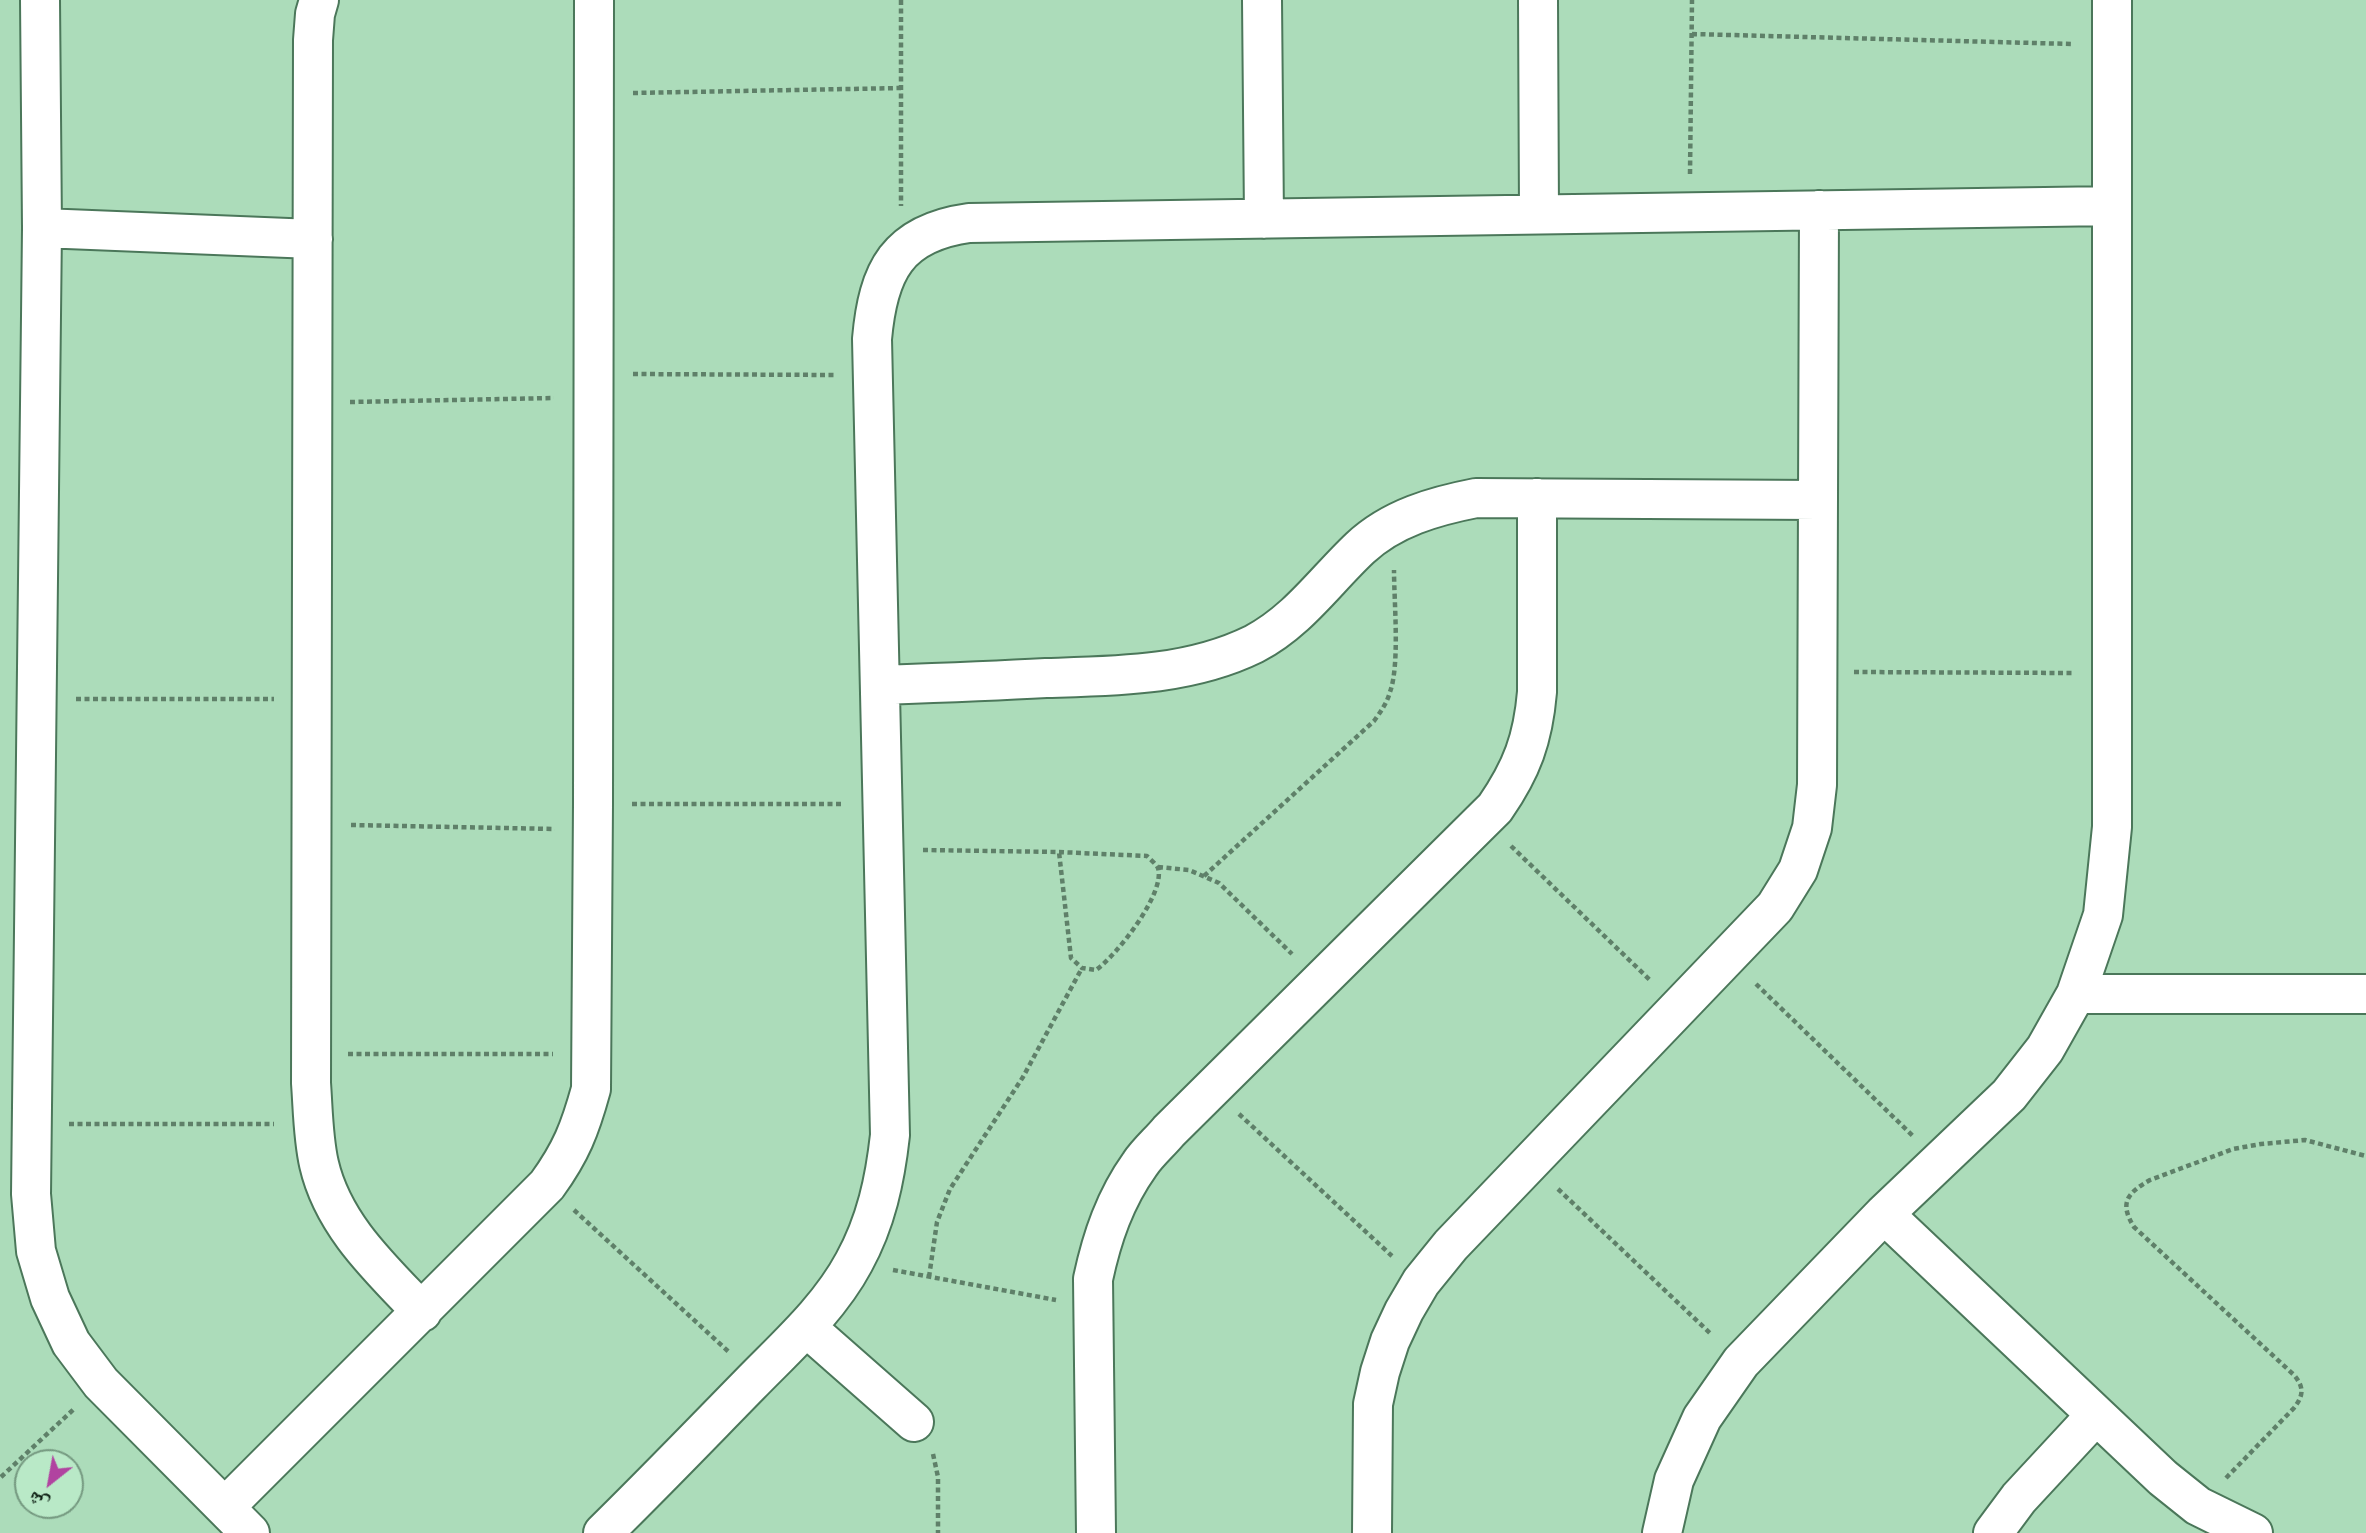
<!DOCTYPE html>
<html>
<head>
<meta charset="utf-8">
<style>
  body { margin:0 }
  #map { position:relative; width:2366px; height:1533px; overflow:hidden; background:#acdcba; font-family:"Source Sans 3","Noto Naskh Arabic",sans-serif }
  canvas { display:block }
  .north { position:absolute; left:14px; top:1449px; width:70px; height:70px; box-sizing:border-box; background:#b9e9c7; border:2px solid #759980; border-radius:50%; rotate:211deg; font-size:19px; font-weight:700; line-height:28px; text-align:center; color:#0f2115 }
  .north::after { content:''; display:block; margin:auto; width:24px; height:32px; background:#b143a0; clip-path:polygon(50% 0,100% 100%,50% 72%,0 100%) }
</style>
</head>
<body>
<div id="map">
<canvas width="2366" height="1533"></canvas>
<div class="north">ش</div>
</div>
<script>
const g = document.querySelector('canvas').getContext('2d');
g.lineJoin = 'round';
function trace(path, color, width, dash) { g.strokeStyle = color; g.lineWidth = width; g.lineCap = dash ? 'butt' : 'round'; g.setLineDash(dash || []); g.stroke(path); }
const minor = new Path2D(`
  M40 0 42 228 31 1194 36 1251 50 1298 71 1343 101 1383 250 1533
  M319 0 315 14 313 40 311 1083C313 1110 313 1138 319 1164 333 1225 380 1268 422 1312
  M1262 0 1264 219
  M1538 0 1539 213
  M42 228 313 239
  M881 685C936 683 991 681 1046 678 1116 676 1189 676 1254 644 1298 621 1325 581 1360 548 1392 518 1435 506 1476 498L1818 500
  M2076 994H2366
  M1884 1214 2163 1478 2198 1506 2253 1533
  M806 1327 914 1422
  M225 1507 547 1185C571 1152 580 1129 591 1089L593 804 594 0
  M603 1533C653 1484 701 1434 750 1384 786 1347 829 1309 854 1262 876 1222 885 1180 890 1135L872 339C878 271 897 233 969 223L2112 206
  M1096 1533 1093 1279C1102 1237 1115 1199 1140 1164 1148 1152 1160 1142 1169 1131L1495 808C1522 769 1533 739 1537 692V498
  M1372 1533 1373 1404 1380 1372 1390 1341 1404 1311 1421 1282 1451 1245 1775 907 1798 870 1812 828 1817 785 1819 210
  M1662 1533 1674 1480 1702 1418 1741 1362 1884 1214 2009 1095 2045 1049 2076 994 2103 915 2112 827V0
  M1993 1533 2019 1498 2096 1415`);
trace(minor, '#4b775a', 42);
trace(new Path2D(`
  M901 0V206
  M1692 34 2072 44
  M633 93 901 88
  M1690 174 1692 0
  M633 374 834 375
  M350 402 554 398
  M1854 672 2072 673
  M76 699H274
  M632 804H844
  M351 825 555 829
  M1511 846 1651 981
  M923 850 1059 852 1147 856C1150 859 1156 864 1158 868 1166 893 1116 956 1096 970L1082 968 1071 958 1059 852
  M1158 867 1189 870 1219 883 1292 954
  M1204 876 1374 721C1381 711 1387 703 1390 692 1400 664 1394 602 1394 570
  M1756 984 1913 1136
  M348 1054H553
  M1239 1114 1392 1256
  M69 1124H274
  M1558 1189 1712 1335
  M574 1210 730 1353
  M893 1270 1056 1300
  M929 1277 937 1222 950 1189 1023 1077 1082 968
  M933 1454 938 1477V1533
  M1 1477 75 1408
  M2226 1478 2294 1408C2304 1395 2304 1387 2294 1375L2134 1227C2119 1203 2127 1193 2150 1180L2233 1149 2261 1144 2305 1140 2366 1156`), '#5f8069', 4.5, [5, 3.5]);
trace(minor, '#fff', 38);
</script>
</body>
</html>
